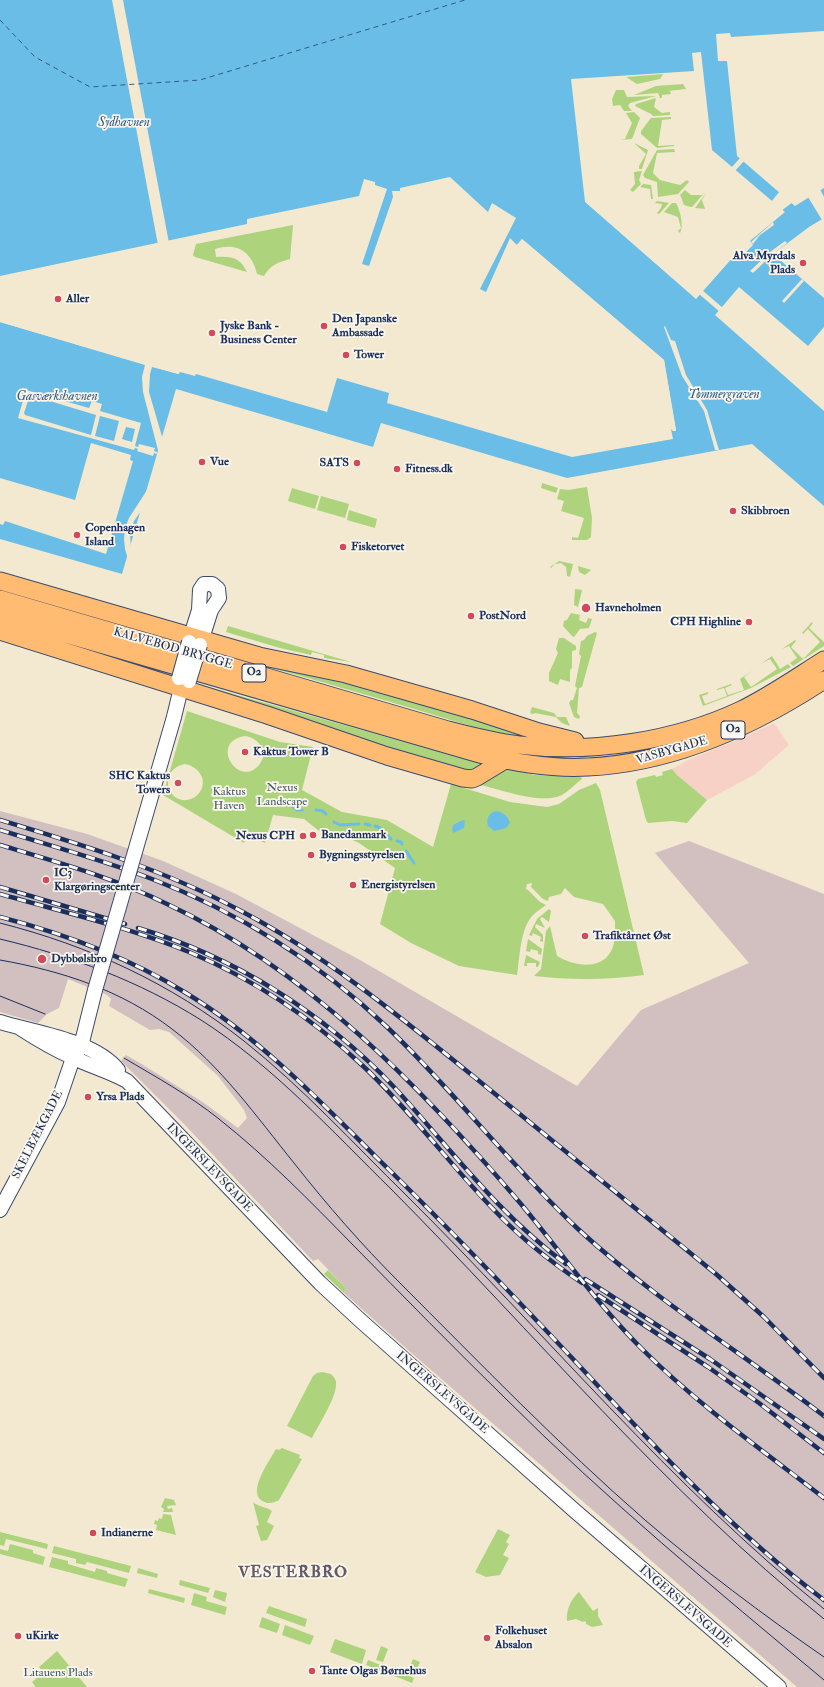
<!DOCTYPE html>
<html>
<head>
<meta charset="utf-8">
<style>
  body { margin:0 }
  canvas { display:block; background:#f2e9d0 }
</style>
</head>
<body>
<canvas width="824" height="1687"></canvas>
<script>
const g = document.querySelector('canvas').getContext('2d');
g.lineJoin = 'round';
function paint(path, color) { g.fillStyle = color; g.fill(path, 'evenodd'); }
function trace(path, color, width, dash) { g.strokeStyle = color; g.lineWidth = width; g.lineCap = dash ? 'butt' : 'round'; g.setLineDash(dash || []); g.stroke(path); }
function write(font, color, halo, rows, align = 'center') {
  g.font = font + ' "IM FELL Double Pica",serif'; g.lineWidth = 3.5; g.setLineDash([]); g.textBaseline = 'middle'; g.strokeStyle = halo; g.fillStyle = color; for (const [text, x, y, turn = 0] of rows) {
    g.save(); g.translate(x, y); g.rotate((+turn || 0) * Math.PI / 180); g.textAlign = isNaN(turn) ? turn : align; if (halo) g.strokeText(text, 0, 0); g.fillText(text, 0, 0); g.restore();
  }
}
paint(new Path2D(`
  M774 723 789 745 754 775 707 800 677 775 672 769 690 759 735 741Z`), '#f7d1c6');
paint(new Path2D(`
  M0 811 87 834 163 861 236 894 360 960 577 1086 641 1010 749 963 655 853 689 841 824 894V1687H797L408 1350 344 1293 346 1288 318 1259 313 1261 184 1124 121 1061 126 1055 145 1066 204 1103 238 1128 247 1118 244 1110 218 1076 169 1032 159 1029 150 1030 109 1006 111 999 107 995 68 979 59 1008 47 1014 38 1023 0 1012Z`), '#d2bfbf');
paint(new Path2D(`
  M663 74 660 79 637 84 626 77Z
  M683 84 686 89 668 91H670L671 94 662 95V98H660L658 93 634 95 656 86Z
  M616 90H624L627 97 656 96 630 103 628 106 632 111H624L620 105 613 106 612 99Z
  M656 98 654 107 662 113 670 112V115L653 116 651 114 635 106 636 104Z
  M634 112 640 118 632 139 620 140 625 139 632 123 626 113Z
  M671 117V119L662 120 658 146 674 145V146L657 148 641 134V131L651 118Z
  M634 143 648 150 642 169H639V166L646 154Z
  M674 149 675 152 657 153 653 173 660 180 680 185 687 180 689 182 678 194 658 197 657 182 645 178 643 175 657 150Z
  M642 171 639 180 641 184 633 192 630 190 635 184 634 172Z
  M643 184 651 185 653 199H651L650 189 640 187Z
  M685 190 691 195H702L706 191 692 207C680 205 685 204 680 195Z
  M706 193 702 200 705 209 695 208Z
  M657 201 669 203 659 214 657 213 661 208 662 204 655 203Z
  M672 203H676C680 209 684 227 680 233L678 231 681 228 678 217 664 212Z
  M293 225 290 259C279 262 270 265 264 276L257 274C252 252 237 242 215 249L216 257C231 256 240 257 247 272L195 257 193 255 196 244Z
  M542 483 558 488 556 493 541 488Z
  M587 487 592 518 591 537 587 540H572V537L578 538 584 518 561 511 564 501 557 499 560 489 568 490Z
  M292 488 319 496 315 509 288 501Z
  M321 496 349 504 345 518 317 510Z
  M349 510 377 519 375 528 347 520Z
  M559 561 573 564 570 577 567 576 566 567 561 563 555 564 551 568 550 567Z
  M578 566 591 570 585 575 579 572Z
  M575 589 582 590 578 607 574 605Z
  M571 613 580 615 579 620 586 623 588 618 592 619 589 628 580 629 574 637 572 636 563 626 564 621 567 620Z
  M812 622 813 623 809 628 824 642V646L793 666 790 663 797 658 789 646 782 649 795 640 796 641 791 647 803 659 820 642 808 629 803 634 802 633Z
  M228 626 351 662 324 658V655L312 652 311 655 280 648 226 632Z
  M595 632 597 633 582 687 579 688 577 713 580 716 579 719 574 717 569 703 571 700H573L577 688 575 686 581 656 579 654 581 641 584 640 587 636Z
  M559 638H564L576 646V650L572 651V668L570 670V682L560 679 558 685 549 681V673L558 653 556 649Z
  M772 656 780 669 788 664 791 667 751 688 703 706 699 695 708 692V694L702 696 705 704 727 696 724 688 717 690V689L731 684 732 685 725 688 728 695 744 690 740 679 753 670 744 677 751 687 777 669 770 659 761 664Z
  M272 666 347 679 533 738C495 735 458 722 421 711 371 696 322 682 272 668Z
  M198 684 461 758H470L488 763 468 774 197 688Z
  M532 707 554 713 557 717H566L570 726 562 723 556 717 535 713 533 714 530 713Z
  M187 711 280 742 313 747 302 790 342 812 387 820 433 847 451 784 510 802 547 807 559 804 579 790 596 783 600 790 644 975C607 980 571 980 534 976L541 969 546 931 550 926 557 956C576 967 607 972 614 943 615 937 615 928 615 921L603 904 574 897 565 888 561 894 549 897 548 901 543 899 531 887 532 883 527 884 526 889 528 890 540 902 546 905C542 908 537 911 533 915 520 929 520 956 517 975L459 966 411 943 380 924 395 868 359 843 348 838 323 834 304 819 273 815 265 843 248 835 244 843 163 795ZM245 736C259 738 270 752 259 765 239 789 208 742 245 736ZM185 764C196 766 206 776 202 788 200 793 196 797 191 799 168 807 156 770 185 764Z
  M507 767 534 775 581 777 582 779C575 784 569 791 562 795 542 805 502 790 481 785L474 782Z
  M672 769 677 775 707 800 687 823 672 821 648 823 646 820 636 782 638 779 655 775 656 777 663 775 662 772Z
  M549 909 551 911 549 922 542 917 540 919 545 928 536 924 535 927 543 935V942L540 941 541 937 533 933 532 936 529 935 537 919Z
  M528 939 542 949 541 955 538 954V951L531 949 530 952 526 951Z
  M526 955 540 962 538 967H536V963H527V966H524Z
  M328 1270 346 1288 344 1293 324 1274Z
  M322 1372 331 1374C334 1377 337 1381 336 1385 336 1398 318 1426 312 1438L287 1426 313 1376 317 1373Z
  M282 1448 300 1455 299 1458 302 1459 279 1500C273 1503 267 1505 261 1500 248 1490 270 1460 276 1449L279 1450Z
  M165 1498 174 1500 176 1505 167 1506 168 1509 172 1508 173 1512H163L164 1509 161 1507Z
  M253 1502C259 1507 267 1507 272 1511L267 1522 274 1526 267 1540 261 1541 256 1526 259 1525Z
  M163 1514 171 1515 176 1535 156 1530 157 1525 154 1524 155 1520 158 1521 159 1518 162 1519Z
  M498 1529 510 1535 506 1542 509 1544 503 1555 509 1558 500 1575 486 1577 475 1572Z
  M0 1532 48 1544 47 1549 6 1539 4 1546 0 1545Z
  M10 1544 33 1550V1553L45 1557 43 1565 0 1554V1549L8 1551Z
  M54 1546 131 1566 129 1573 87 1562 85 1565 76 1563V1559L52 1553Z
  M52 1557 68 1561V1564L95 1572 96 1568 107 1571V1573L128 1579 125 1587 49 1567Z
  M138 1568 158 1574 157 1578 137 1573Z
  M180 1580 210 1588 208 1593 179 1585Z
  M149 1589 185 1598 184 1603 148 1593Z
  M215 1590 227 1593 225 1602 213 1597Z
  M579 1592 593 1611 598 1608V1616L603 1625 592 1627 586 1624V1622L584 1621 583 1622 576 1619 567 1621C566 1610 571 1599 579 1592Z
  M194 1593 207 1597 206 1601 227 1607 225 1615 191 1605Z
  M269 1606 307 1619 305 1627 266 1613Z
  M262 1617 280 1624 277 1633 259 1627Z
  M285 1625 314 1636 310 1645 282 1635Z
  M335 1639 366 1650 362 1664 330 1652Z
  M381 1646 388 1649 383 1662 376 1660Z
  M57 1651 87 1687H34L35 1686 32 1682 43 1673 39 1667Z
  M413 1659 420 1662 415 1674 408 1671Z
  M368 1660 414 1678 412 1683 366 1665Z`), '#aed37d');
paint(new Path2D(`
  M0 0H824V31L731 37 730 33 716 34 718 61H727L737 156 795 206 824 188V218L809 227 773 254 824 298V327L808 346 739 287 715 315 824 411V506L752 444 567 478 381 423 373 447 176 389 122 574 0 539V524L3 525 5 521 106 554 133 461 130 460 131 455 91 443 75 500 0 478V322L178 374 180 372 195 376 196 374 327 412 337 378 389 393 387 403 572 457 673 439 671 429 673 431 676 430 664 360 522 239 517 245 510 238 486 292 480 289 516 218 492 203 488 212 450 177 400 188V191H392L393 197 369 266 362 264 387 189 375 185V182L364 179 359 196 247 219V224L0 276ZM701 52 712 150 785 212 750 241 753 245 739 259 735 255 696 299 585 202 571 79 694 71 692 53Z
  M496 811C503 812 508 816 510 823L506 828 494 831 488 826C486 818 489 813 496 811Z
  M463 820 465 821 464 828 453 833 452 829 453 825Z`), '#6abde6');
paint(new Path2D(`
  M112 0H123L169 243 158 245Z
  M740 158 744 161 735 171 731 168Z
  M820 189 824 197V219L822 220 808 197Z
  M780 191 793 202 781 211 771 202Z
  M773 222 774 225 760 235 753 244 751 242Z
  M522 239 664 360 676 431H673L672 429V427L674 428 662 361 522 242 519 246 517 245Z
  M785 241 787 243 773 254 753 273 750 271 770 252Z
  M802 279 804 281 784 303 782 301Z
  M702 290 723 308 720 312 699 294Z
  M1 320 177 372 180 370 179 374 152 367 150 374 149 392 163 440 159 454 143 392 142 377 145 365 0 322Z
  M665 326 671 340 675 341 686 375 707 410 719 450H715L704 411 682 376 664 327Z
  M26 390 89 408 92 401 102 404 100 411 141 423 135 446 138 447 139 444 155 448 154 451 157 452V454L154 453 153 456 137 451 138 449 135 448 134 450 18 418ZM30 395 96 415 91 435 25 415 24 413ZM100 416 119 421 114 441 95 436ZM126 427 135 429 132 442 122 439Z
  M149 487 143 508 134 521 130 534 131 549 128 559 125 549 124 539 125 528 129 518Z`), '#f2e9d0');
trace(new Path2D(`
  M271 804 277 803 282 804
  M292 806 297 810H302
  M316 810 323 811 326 814
  M334 822 340 825 359 824
  M365 824 370 825
  M375 826 380 828 382 830
  M385 834 391 839
  M397 841 401 842 402 844
  M406 851 414 863`), '#6abde6', 3);
trace(new Path2D(`
  M0 20 35 57 90 87 200 80 465 0`), '#335a87', 1, [5, 4]);
const tertiary = new Path2D(`
  M189 642 199 610 200 590 204 584H212L218 589 219 598 211 610 200 645
  M174 717 181 688 179 678
  M0 1022C35 1033 94 1040 118 1070
  M20 1028C37 1039 54 1049 72 1057 90 1066 109 1071 127 1081L320 1283 361 1321 575 1511 779 1687
  M0 1210 58 1102 73 1058 81 1046 95 990`);
const primary = new Path2D(`
  M0 581 259 656 346 674 472 710 539 732 575 741
  M0 599 448 730C471 736 495 742 519 745 591 754 675 741 741 710 770 696 797 677 824 660
  M0 615 480 754C515 763 552 769 588 767 673 763 754 726 824 680
  M0 631 267 715 387 756 463 778 472 779 477 777 505 760`);
trace(tertiary, '#3b4b6f', 16);
trace(primary, '#3b4b6f', 19);
trace(tertiary, '#fff', 14);
trace(primary, '#febb71', 17);
trace(new Path2D(`
  M0 923C90 946 170 983 244 1041 302 1087 353 1143 406 1195 545 1333 671 1486 824 1609
  M0 939C71 956 139 981 201 1020 273 1066 331 1130 392 1190 535 1334 665 1491 824 1619
  M0 960C62 971 121 990 172 1029 221 1066 256 1116 294 1163 327 1205 362 1245 399 1282 480 1363 559 1445 645 1520 702 1569 762 1614 824 1657
  M0 996 45 1014
  M124 1058C156 1077 189 1095 219 1119 267 1157 310 1201 353 1245 404 1297 454 1348 506 1399 606 1499 715 1589 824 1680`), '#1b2f5e', 1);
const rail = new Path2D(`
  M0 820C83 845 165 870 241 911 332 959 410 1025 489 1089 565 1151 641 1212 716 1274L764 1317 824 1378
  M0 830C51 846 103 860 152 879 238 912 320 963 387 1027 454 1091 510 1165 578 1229 654 1299 742 1353 824 1416
  M0 845C57 862 114 878 167 904 308 970 421 1087 521 1204 561 1252 597 1304 641 1348 697 1404 762 1450 824 1498
  M0 887 125 924
  M0 894C63 912 128 927 189 952 253 979 313 1019 363 1066 411 1111 450 1165 496 1212 522 1239 551 1262 582 1283
  M0 917C65 934 128 957 186 993 258 1037 316 1097 375 1156 443 1222 508 1290 573 1359 652 1444 731 1530 824 1600
  M138 928C235 957 324 1013 394 1087 450 1148 498 1214 566 1264
  M585 1279 710 1359 824 1439
  M598 1295 708 1367 759 1403 824 1453`);
trace(rail, '#1b2f5e', 4.5);
trace(rail, '#fbf7ec', 3, [9]);
const tertiaryBridge = new Path2D(`
  M179 678 189 642
  M189 681 200 645
  M95 990 174 717`);
trace(tertiaryBridge, '#3b4b6f', 16, []);
trace(tertiaryBridge, '#fff', 14);
for (const [x, y, r, color] of [
  [803,263,4,"#d1495b"],
  [58,299,4,"#d1495b"],
  [324,326,4,"#d1495b"],
  [212,333,4,"#d1495b"],
  [346,355,4,"#d1495b"],
  [202,462,4,"#d1495b"],
  [357,463,4,"#d1495b"],
  [397,469,4,"#d1495b"],
  [733,511,4,"#d1495b"],
  [77,535,4,"#d1495b"],
  [343,547,4,"#d1495b"],
  [586,608,5,"#d1495b"],
  [471,616,4,"#d1495b"],
  [749,622,4,"#d1495b"],
  [245,752,4,"#d1495b"],
  [178,783,4,"#d1495b"],
  [313,835,4,"#d1495b"],
  [303,836,4,"#d1495b"],
  [311,855,4,"#d1495b"],
  [46,880,4,"#d1495b"],
  [353,885,4,"#d1495b"],
  [585,936,4,"#d1495b"],
  [42,959,5,"#d1495b"],
  [88,1097,4,"#d1495b"],
  [93,1533,4,"#d1495b"],
  [18,1636,4,"#d1495b"],
  [487,1638,4,"#d1495b"],
  [312,1671,4,"#d1495b"]
]) { const dot = new Path2D(); dot.arc(x, y, r, 0, 2 * Math.PI); g.fillStyle = color; g.fill(dot); trace(dot, '#fbf7ec', 1.5); }
for (const [x, y, w] of [
  [254,673,24],
  [733,730,24]
]) { const box = new Path2D(); box.roundRect(x - w / 2, y - 9, w, 18, 3); g.fillStyle = '#fbf7ec'; g.fill(box); trace(box, '#1b2f5e', 1); }
write('bold 11px', '#1b2f5e', null, [
  ["O2",254,673],
  ["O2",733,730]
]);
write('bold 12px', '#1b2f5e', '#fbf7ec', [
  ["Alva Myrdals",795,256,"right"],
  ["Plads",795,270,"right"],
  ["Aller",66,299],
  ["Den Japanske",332,319],
  ["Ambassade",332,333],
  ["Jyske Bank -",220,326],
  ["Business Center",220,340],
  ["Tower",354,355],
  ["Vue",210,462],
  ["SATS",349,463,"right"],
  ["Fitness.dk",405,469],
  ["Skibbroen",741,511],
  ["Copenhagen",85,528],
  ["Island",85,542],
  ["Fisketorvet",351,547],
  ["Havneholmen",595,608],
  ["PostNord",479,616],
  ["CPH Highline",741,622,"right"],
  ["Kaktus Tower B",253,752],
  ["SHC Kaktus",170,776,"right"],
  ["Towers",170,790,"right"],
  ["Banedanmark",321,835],
  ["Nexus CPH",295,836,"right"],
  ["Bygningsstyrelsen",319,855],
  ["IC3",54,873],
  ["Klargøringscenter",54,887],
  ["Energistyrelsen",361,885],
  ["Trafiktårnet Øst",593,936],
  ["Dybbølsbro",51,959],
  ["Yrsa Plads",96,1097],
  ["Indianerne",101,1533],
  ["Folkehuset",495,1631],
  ["Absalon",495,1645],
  ["uKirke",26,1636],
  ["Tante Olgas Børnehus",320,1671]
], 'left');
write('12px', '#1b2f5e', '#fbf7ec', [
  ["KALVEBOD BRYGGE",173,649,16],
  ["VASBYGADE",672,751,-16],
  ["SKELBÆKGADE",38,1135,-63],
  ["INGERSLEVSGADE",209,1168,46],
  ["INGERSLEVSGADE",442,1393,41],
  ["INGERSLEVSGADE",685,1607,41]
]);
write('12px', '#405866', '#fbf7ec', [
  ["Nexus",282,788],
  ["Landscape",282,802],
  ["Kaktus",229,792],
  ["Haven",229,806],
  ["Litauens Plads",58,1673]
]);
write('italic 13px', '#335a87', '#fbf7ec', [
  ["Sydhavnen",124,123],
  ["Tømmergraven",724,395],
  ["Gasværkshavnen",57,397]
]);
g.letterSpacing = '1px';
write('bold 16px', '#655b66', '#fbf7ec', [
  ["VESTERBRO",293,1574]
]);
g.letterSpacing = '0px';
</script>
</body>
</html>
